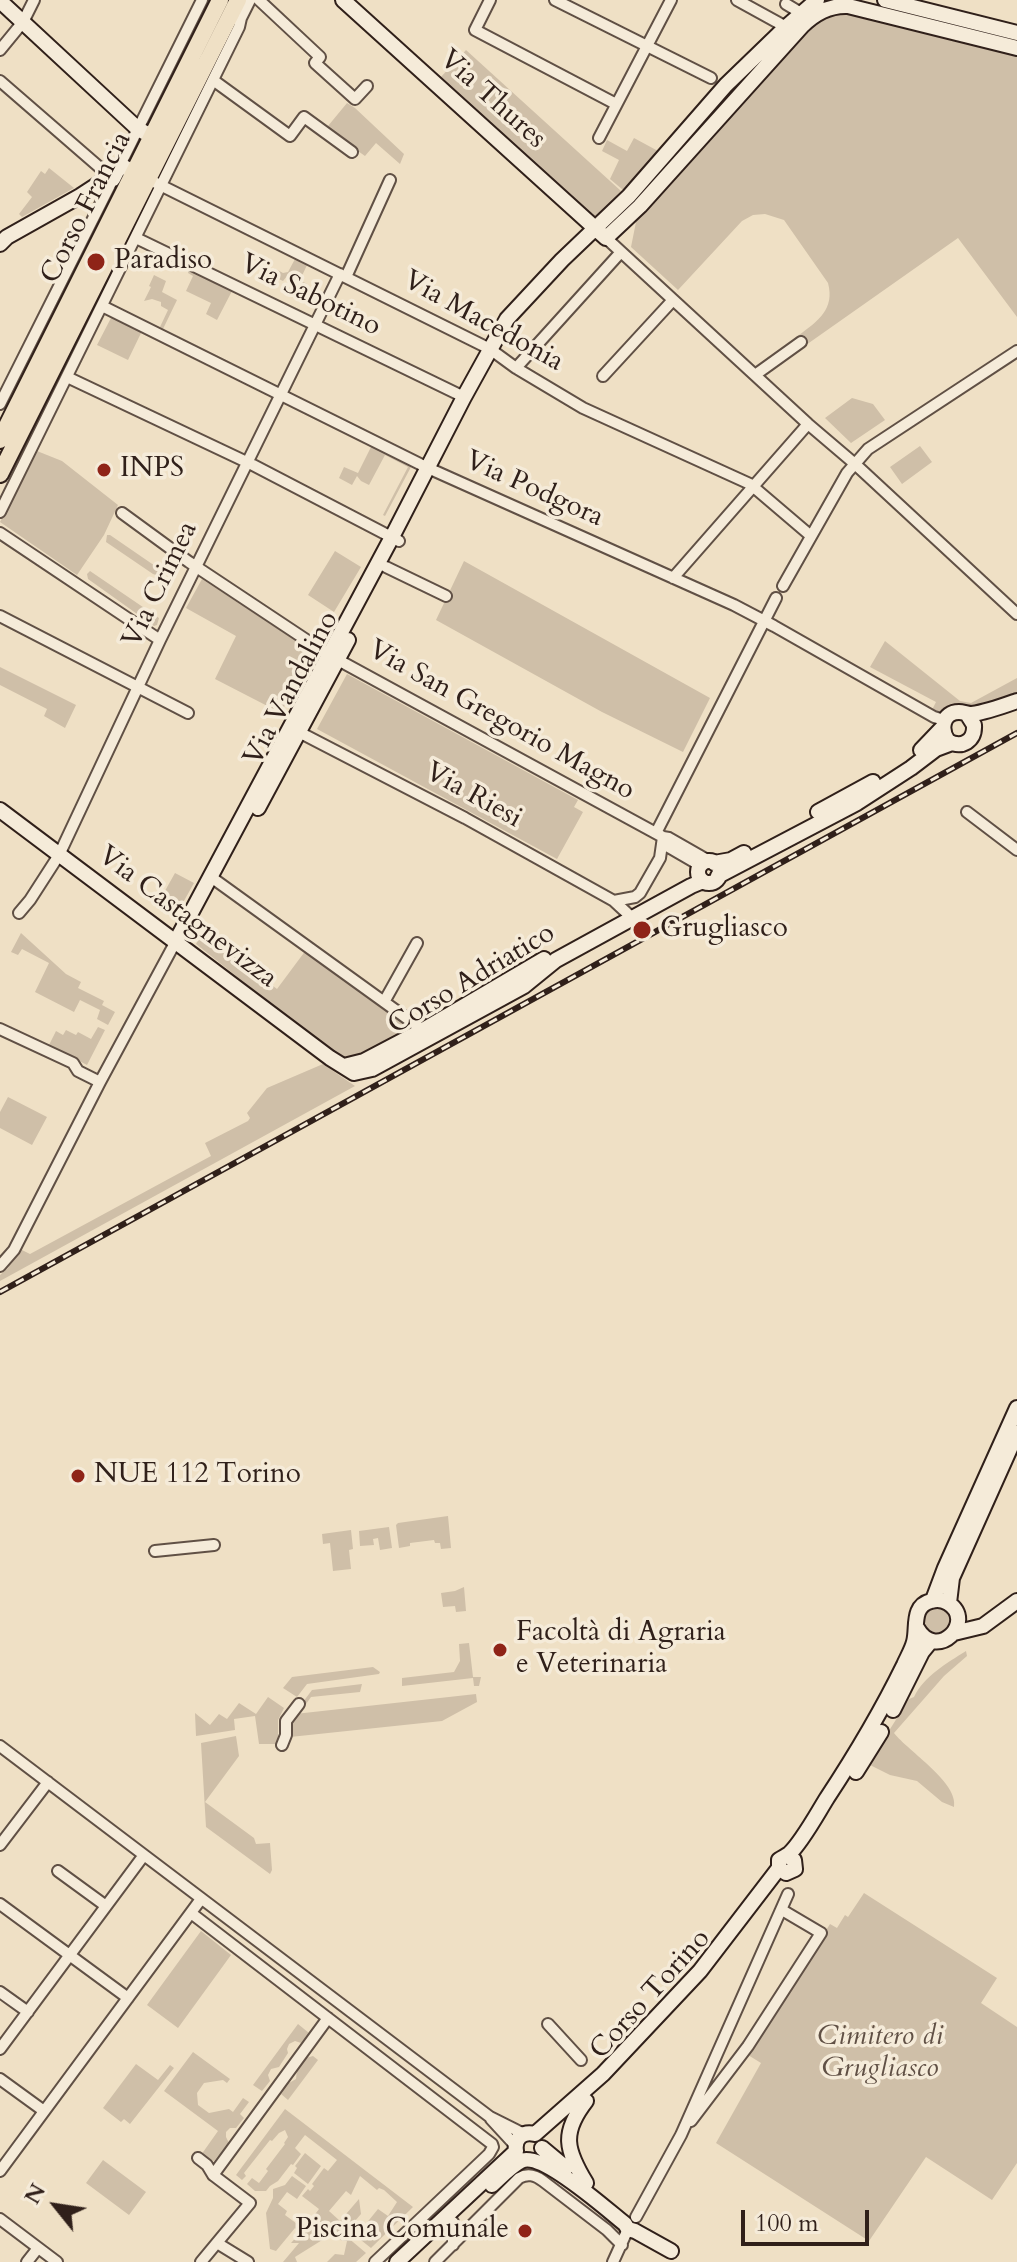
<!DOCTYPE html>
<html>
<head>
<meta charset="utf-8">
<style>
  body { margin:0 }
  #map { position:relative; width:1017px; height:2262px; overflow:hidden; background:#efe0c5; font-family:Cardo,serif }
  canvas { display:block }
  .north { position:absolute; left:16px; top:2166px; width:80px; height:80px; -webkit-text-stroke:6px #f5ebd9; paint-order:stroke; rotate:300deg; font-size:22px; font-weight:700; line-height:32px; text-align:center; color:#30201a }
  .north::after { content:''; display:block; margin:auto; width:28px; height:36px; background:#30201a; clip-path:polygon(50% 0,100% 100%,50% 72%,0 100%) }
  .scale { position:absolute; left:741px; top:2210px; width:128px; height:36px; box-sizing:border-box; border:4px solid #30201a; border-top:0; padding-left:10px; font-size:24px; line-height:28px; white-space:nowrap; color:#30201a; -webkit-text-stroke:6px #f5ebd9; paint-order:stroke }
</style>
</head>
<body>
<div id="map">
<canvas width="1017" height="2262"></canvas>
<div class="north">N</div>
<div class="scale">100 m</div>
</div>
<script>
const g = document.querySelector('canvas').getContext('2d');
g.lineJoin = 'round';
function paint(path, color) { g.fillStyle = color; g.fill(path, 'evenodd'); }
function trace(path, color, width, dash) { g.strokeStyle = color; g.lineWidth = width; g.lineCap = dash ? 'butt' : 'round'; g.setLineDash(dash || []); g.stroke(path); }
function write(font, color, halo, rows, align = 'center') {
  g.font = font + ' Cardo,serif'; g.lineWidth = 7; g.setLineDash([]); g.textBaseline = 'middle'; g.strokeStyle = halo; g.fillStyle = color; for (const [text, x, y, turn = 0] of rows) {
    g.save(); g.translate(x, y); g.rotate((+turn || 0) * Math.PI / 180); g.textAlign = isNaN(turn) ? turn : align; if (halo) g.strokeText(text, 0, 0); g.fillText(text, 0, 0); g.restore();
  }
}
paint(new Path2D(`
  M849 9 1017 53V317L958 238 806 345 799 335C818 321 835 309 828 283L784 220 765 214 753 215 742 221 678 290 631 247 636 222 642 208 805 32 833 10Z
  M466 50 621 191 596 218 440 78Z
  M347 103 355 108 404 154 400 164 376 143 365 156 328 130V126Z
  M634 138 658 151 623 190 610 179 619 160 602 151 607 140 627 151Z
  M49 168 74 188 22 217 19 214 32 197 27 192 41 171 45 174Z
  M295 259 307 265 300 280 307 284 303 291 287 283 289 277 287 276 283 281 270 275 274 268 283 273 288 272Z
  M189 269 232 291 217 320 206 314 211 303 186 291 193 276 188 273Z
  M154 275 166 281 162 292 177 300 163 329 160 327 168 310 161 306V302L152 299 144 301 151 287 149 286Z
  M112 316 142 331 128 360 97 345Z
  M852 398 873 404 885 420 851 443 825 418Z
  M372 445 412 465 385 516 383 515 408 467 385 455 369 485 361 481 357 476 352 485 339 478 344 467 358 473Z
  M920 446 932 462 902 484 890 467Z
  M37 451 62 461 118 505 104 535 77 575 0 522Z
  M107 535H110L158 568 159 572 156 575 153 574 106 542Z
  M335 551 361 567 334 612 308 595Z
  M464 561 710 698 683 752 602 712 436 620Z
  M90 571 159 618 157 625 154 626 88 579 87 574Z
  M202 579 313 652 281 713 215 679 236 636 186 608Z
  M885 641 960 701 971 703 1017 678V698L940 713 932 710 936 702 870 667Z
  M0 667 76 705 65 728 44 716 47 709 0 685Z
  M347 674 578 800 574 807 583 812 557 859 317 729Z
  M175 873 194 883 180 908 161 898Z
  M203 932 277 989 306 950 415 1028C390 1042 363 1067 334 1054L196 944Z
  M21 933 66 974 81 982 78 988 104 1001 102 1005 115 1012 108 1025 97 1019 100 1010 80 1000 74 1012 35 992 49 963 22 949 18 955 11 952Z
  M98 1027 105 1030 87 1065 49 1045 56 1031 63 1035 66 1030 76 1035 78 1032 91 1039Z
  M323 1064 355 1086 0 1281V1275L8 1268 18 1248 30 1254 211 1156 205 1143 248 1121 250 1118 247 1113 267 1088Z
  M8 1097 47 1117 32 1145 0 1128V1112Z
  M448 1516 451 1548 441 1549 440 1543H435L434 1540 410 1543V1546L399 1548 396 1525 398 1523Z
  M389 1527 392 1548 380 1550 378 1538 373 1539 374 1545 360 1546 359 1531Z
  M351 1530 353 1549 349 1550 351 1569 333 1571 330 1543 323 1544 322 1534Z
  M464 1587 466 1611 456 1612 455 1606 443 1607 441 1593 455 1591Z
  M923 1620a14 14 0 1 1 28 0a14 14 0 1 1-28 0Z
  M469 1643 473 1677H481L479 1686H474L473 1678 402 1686V1678L454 1672 460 1661 459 1644Z
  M966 1651 967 1656 944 1676 894 1733C908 1751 959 1783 954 1807L942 1802 917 1781 890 1775 868 1764 909 1699 914 1697C924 1676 947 1663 966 1651Z
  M373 1667 380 1672 379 1674 307 1684 297 1697 283 1688 292 1677Z
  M362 1684 360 1692 311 1697 306 1704 303 1702 312 1690Z
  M476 1694 477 1702 442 1721 290 1737 289 1721 295 1714Z
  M268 1697 284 1708 278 1720V1744H259L255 1716 234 1719 235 1730 196 1736 195 1713 210 1725 219 1714 227 1719 239 1703 256 1714Z
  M236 1736 239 1756 205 1802 254 1838 256 1844 270 1843 272 1870 270 1874 206 1827 201 1743Z
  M864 1893 997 1978 981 2003 1017 2027V2163L992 2200 926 2157 869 2241 716 2143 761 2063 748 2055 830 1924 837 1928 845 1915 848 1917Z
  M201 1931 231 1955 178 2028 147 2005Z
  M298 2024 309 2033 301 2043 295 2041 289 2044 287 2049 288 2053 279 2067 271 2069 268 2075 270 2081 262 2091 253 2085Z
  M193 2052 230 2079 227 2083 223 2080 204 2083 197 2093 198 2105 209 2113 229 2109 233 2112 243 2098 249 2102 240 2114 244 2118 236 2128H230L226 2132V2137L229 2143 214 2161 211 2160 209 2162 201 2155 218 2131 164 2091Z
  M313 2056 318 2060 288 2100 281 2094 289 2083 296 2079 297 2070 306 2058Z
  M136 2064 158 2080 170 2065 174 2068 130 2124 124 2119 121 2122 103 2108Z
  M285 2109 413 2207 371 2248 352 2233 361 2223 365 2225 378 2209 388 2216 397 2202 384 2190 379 2188 377 2190 360 2176 351 2195 346 2191 329 2211 340 2221 359 2199 361 2214 348 2229 343 2226 340 2231 366 2253 356 2262H327L335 2254 344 2255 347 2241 340 2240 335 2232 295 2257 297 2262H283L299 2243H291L300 2233 295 2228 276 2251 270 2249 266 2213 273 2198V2189L285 2185 292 2176 306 2186 297 2199 287 2192 278 2204 287 2211 285 2215 304 2229 319 2209 302 2196 308 2189 310 2191 314 2186 312 2184 324 2168 328 2171 337 2160 305 2135 295 2148 301 2154 293 2165 291 2164 278 2181 270 2186 266 2191H255L247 2184 252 2178 259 2183 268 2171 266 2169 285 2144 284 2143 288 2137 285 2130 279 2133 272 2141 270 2140 244 2173 246 2176 242 2180 236 2175Z
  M305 2153 321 2166 308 2184 294 2173 297 2168 295 2166Z
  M103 2160 146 2192 129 2215 86 2183Z`), '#cfbfa8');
const street = new Path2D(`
  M259 0 320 57 315 63 355 99 367 86
  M490 0 475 30 616 104
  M555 0 711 78
  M737 0 786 27 792 28
  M786 4 801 13V17
  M0 50 23 22 34 0
  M213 80 290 136 304 117 352 152
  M0 81 113 179 0 404
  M599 138 671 0
  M120 165 202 0
  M148 179 490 349 516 368 583 408 750 484 811 536
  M136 238 464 397
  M606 238 808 424 855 464 1017 614
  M346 277 390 180
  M102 306 428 468 734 605 774 626 934 717 944 720
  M516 368 621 252
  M755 375 801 342
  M603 376 673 300
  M67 377 253 465 399 541
  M0 512 239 27 241 18 250 0
  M122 513 189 562 329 655 663 837 660 858 640 893 635 897 614 901
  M0 533 160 640
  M386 567 446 596
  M673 578 808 424
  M783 586 847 473 868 449 1017 351
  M0 616 188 713
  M295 730 465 818 614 901 628 914
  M967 812 1017 850
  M656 833 776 598
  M699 868 696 863 665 845 663 837 669 838 711 862
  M211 877 423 1030
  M19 913 30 900 59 855 160 640 340 274
  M384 1002 417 943
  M0 1029 73 1063 78 1071 100 1082
  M0 1266 14 1250 100 1082 176 941
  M155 1551 214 1545
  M282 1745 286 1735V1721L299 1704
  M0 1746 490 2117 524 2134
  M0 1845 48 1782
  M58 1871 106 1906
  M0 1904 128 1998
  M191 1913 492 2144 493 2147 489 2154 375 2262
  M0 1992 28 2012
  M548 2024 581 2060
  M0 2049 144 1855
  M0 2079 44 2111
  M491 2119 515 2145
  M691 2121 748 2046 821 1933 782 1910
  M198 2158 207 2165 213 2175 250 2203 201 2262
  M0 2171 201 1899
  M213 2175 328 2018
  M636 2217 681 2135 788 1894
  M0 2219 57 2262
  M453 2222V2245
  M217 2243 248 2262
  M27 2262 38 2248
  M435 2262 519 2178C528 2173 535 2175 543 2181L607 2230 622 2245
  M613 2262 628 2229`);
const secondary = new Path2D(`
  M343 0 606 238 640 206 802 26C815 13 829 5 848 6L1017 48
  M885 0 1017 33
  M0 1 138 129 159 140
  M0 244 7 237 80 196 103 181 113 179 120 165 142 176
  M967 714 974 725C975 741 962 749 948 741 940 730 942 712 959 712 963 712 968 714 972 714 987 712 1003 706 1017 701
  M921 750 943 727
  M258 808 348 640
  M0 810 330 1058 354 1073 372 1069 524 986 556 960 691 886 703 881
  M818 812 873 782
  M698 872a11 11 0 1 1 22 0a11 11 0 1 1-22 0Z
  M714 863 731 860 744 853
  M718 876 857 803 911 768 936 749 952 743
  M176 941 392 537 464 397 507 319 562 260 629 196 726 85 786 27 817 0
  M344 1066 364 1061 423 1030 544 959
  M933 1600 945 1568 1017 1408
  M949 1603 952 1578 1017 1433
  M954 1633 983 1626 1017 1601
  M893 1710 922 1652 931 1641
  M856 1772 881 1732
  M779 1868 786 1873 795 1869 794 1860 787 1856
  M586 2101C561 2133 566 2150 586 2183
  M542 2148 566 2168
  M492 2185C501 2177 511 2166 521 2161 542 2151 606 2209 625 2224L628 2229 635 2231 671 2251
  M397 2262 516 2151C514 2138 523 2131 535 2134L603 2074 700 1971 779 1868V1860C782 1858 786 1856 789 1854 802 1842 817 1814 827 1798 856 1754 881 1712 904 1665 907 1658 912 1650 914 1642 918 1628 911 1606 931 1601 937 1599 943 1600 948 1603 977 1621 937 1663 917 1628`);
const primary = new Path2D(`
  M0 440 220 0
  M0 474 238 0`);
trace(street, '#605045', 14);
trace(secondary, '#30201a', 18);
trace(primary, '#30201a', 20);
trace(street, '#f5ebd9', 10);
trace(secondary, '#f5ebd9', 14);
trace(primary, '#efe0c5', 16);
const rail = new Path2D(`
  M0 1292 1017 733`);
trace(rail, '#30201a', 6);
trace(rail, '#f5ebd9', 3, [9]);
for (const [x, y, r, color] of [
  [96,262,10,"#8f2418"],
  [104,470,8,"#8f2418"],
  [642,930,10,"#8f2418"],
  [78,1476,8,"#8f2418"],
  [500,1650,8,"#8f2418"],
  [525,2231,8,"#8f2418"]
]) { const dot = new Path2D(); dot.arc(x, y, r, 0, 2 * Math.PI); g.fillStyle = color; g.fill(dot); trace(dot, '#f5ebd9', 3); }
write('28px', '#30201a', '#f5ebd9', [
  ["Via Thures",492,100,42],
  ["Corso Francia",87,208,-63],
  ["Via Sabotino",310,296,26],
  ["Via Macedonia",483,322,29],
  ["Via Podgora",534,490,24],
  ["Via Crimea",161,585,-64],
  ["Via Vandalino",292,689,-62],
  ["Via San Gregorio Magno",501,721,29],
  ["Via Riesi",473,796,29],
  ["Via Castagnevizza",187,918,37],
  ["Corso Adriatico",472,980,-31],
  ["Corso Torino",651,1995,-48]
]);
write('28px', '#30201a', '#f5ebd9', [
  ["Paradiso",114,262],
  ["INPS",120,470],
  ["Grugliasco",660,930],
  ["NUE 112 Torino",94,1476],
  ["Facoltà di Agraria",516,1634],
  ["e Veterinaria",516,1666],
  ["Piscina Comunale",509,2231,"right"]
], 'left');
write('italic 28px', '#605045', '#f5ebd9', [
  ["Cimitero di",880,2038],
  ["Grugliasco",880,2070]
]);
</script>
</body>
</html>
